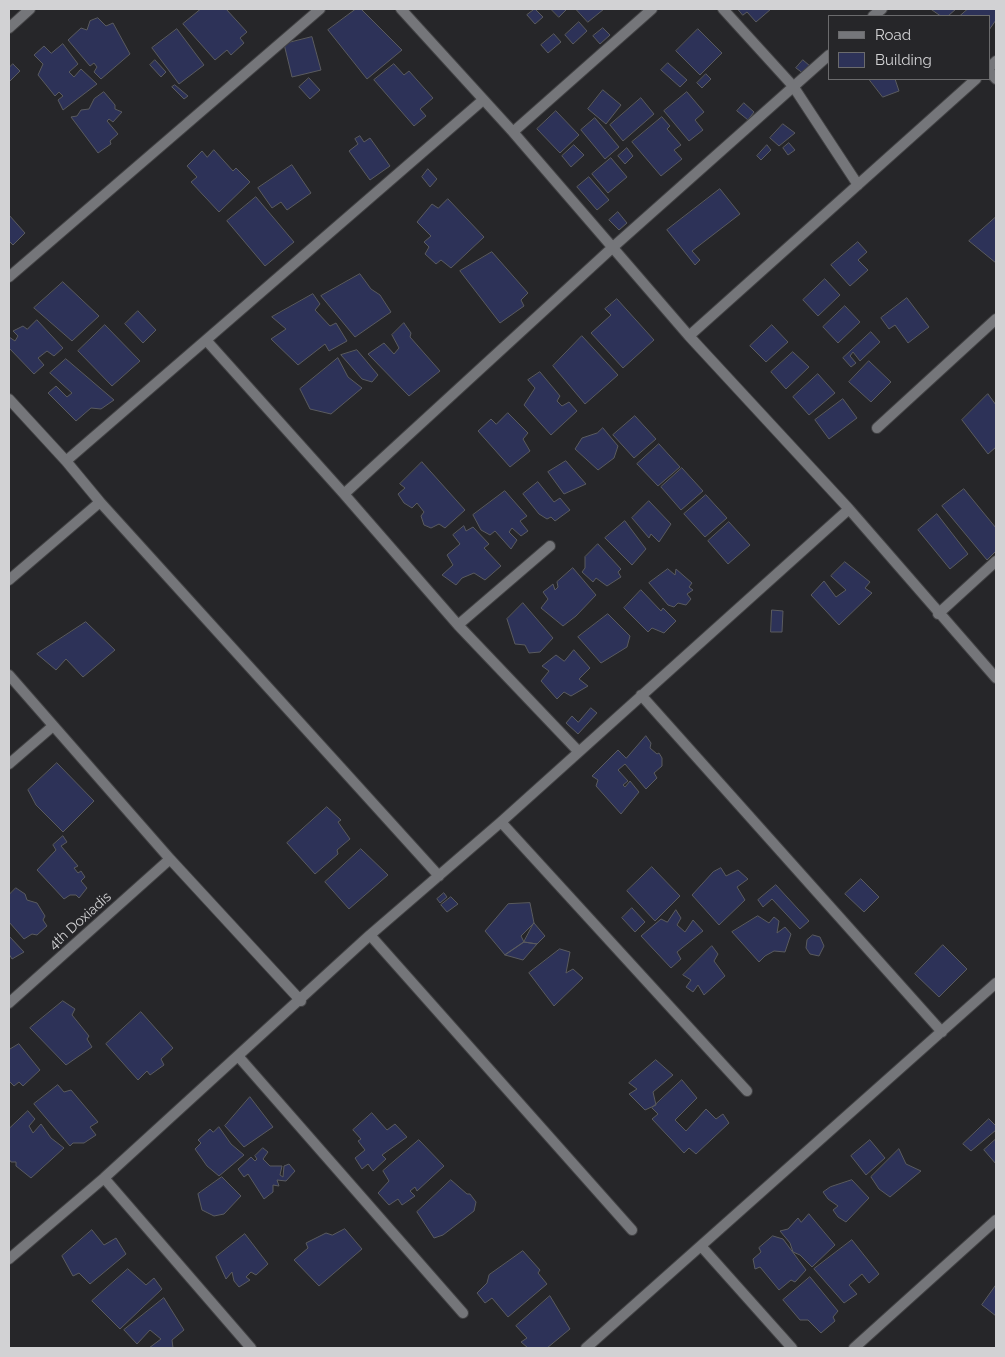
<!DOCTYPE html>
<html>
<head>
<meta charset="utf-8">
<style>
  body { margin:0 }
  #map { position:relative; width:1005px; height:1357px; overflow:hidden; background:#262629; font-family:Raleway,sans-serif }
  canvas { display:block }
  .frame { position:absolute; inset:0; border:10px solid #d2d2d4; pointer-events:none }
  .legend { position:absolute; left:828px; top:15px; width:162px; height:65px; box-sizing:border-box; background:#262629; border:1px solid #6b6b6d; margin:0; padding:6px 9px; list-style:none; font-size:15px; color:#d2d2d4 }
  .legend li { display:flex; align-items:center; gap:10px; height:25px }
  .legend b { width:25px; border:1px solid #6b6b6d }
</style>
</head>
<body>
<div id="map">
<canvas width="1005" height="1357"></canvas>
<div class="frame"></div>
<ul class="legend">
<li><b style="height:6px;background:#75767a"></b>Road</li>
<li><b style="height:14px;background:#2d3258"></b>Building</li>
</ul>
</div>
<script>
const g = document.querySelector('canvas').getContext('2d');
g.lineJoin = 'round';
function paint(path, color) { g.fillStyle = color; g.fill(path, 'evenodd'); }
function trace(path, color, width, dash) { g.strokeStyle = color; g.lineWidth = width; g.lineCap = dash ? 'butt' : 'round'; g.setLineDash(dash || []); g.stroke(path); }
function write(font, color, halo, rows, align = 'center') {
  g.font = font + ' Raleway,sans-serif'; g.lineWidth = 4; g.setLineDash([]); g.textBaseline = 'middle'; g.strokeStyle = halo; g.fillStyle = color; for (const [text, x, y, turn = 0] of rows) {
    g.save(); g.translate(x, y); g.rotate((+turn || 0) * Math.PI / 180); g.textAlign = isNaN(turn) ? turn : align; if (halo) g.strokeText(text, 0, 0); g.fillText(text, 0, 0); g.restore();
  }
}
const building = new Path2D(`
  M201 9H226L247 32 240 38 244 43 231 55 227 50 215 60 183 24Z
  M356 9H361L402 50 367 79 328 30Z
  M535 9 543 17 535 24 527 15Z
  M551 9H567L559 17Z
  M576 9H604L588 22Z
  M738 9H771L756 22 747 12 743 15Z
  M931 9H956L948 16H941Z
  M968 9H996V20L989 30V16H960Z
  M98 18 106 26 113 23 130 54 101 79 94 72 97 67 94 63 90 66 68 40 81 28 87 30 90 21Z
  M579 22 587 31 573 44 565 35Z
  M603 28 610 35 600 44 593 36Z
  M177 29 204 65 179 84 152 48Z
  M698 29 722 53 700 75 676 51Z
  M554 34 561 42 548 53 541 45Z
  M312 37 321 70 292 77 284 44Z
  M63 44 78 64 69 72 74 77 81 69 97 84 63 110 58 100 63 96 59 92 55 96 38 75 43 64 34 55 44 46 51 53Z
  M155 60 166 72 161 77 150 65Z
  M803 60 810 66 804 74 796 68Z
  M668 63 687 80 680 87 661 70Z
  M13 64 20 71 9 82V68Z
  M394 64 404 75 409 71 433 98 420 109 426 116 414 126 374 80Z
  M706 74 711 79 702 88 697 83Z
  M309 78 320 90 310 99 299 87Z
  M869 79H895L899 91 883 97Z
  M175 85 188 96 184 99 172 87Z
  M603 90 621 105 606 124 588 109Z
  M104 92 115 105V109L122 112 113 122 109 119 107 121 118 134 110 141 111 144 98 153 71 117 77 116 81 110 89 109 94 99Z
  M687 92 704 112 695 120 703 130 689 141 664 111Z
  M641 98 654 114 623 141 610 125Z
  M744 103 754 112 748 120 737 111Z
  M556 111 579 135 560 153 537 129Z
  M662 117 670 126 667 129 681 145 674 150 682 159 661 176 632 142Z
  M595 118 619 147 605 159 581 130Z
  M783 124 795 133 779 146 770 138Z
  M360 136 364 142 370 138 390 166 370 180 349 151 358 144 355 139Z
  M789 143 795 150 788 155 783 148Z
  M574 145 584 155 571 167 562 156Z
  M767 145 771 150 761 160 757 156Z
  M627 148 633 156 625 164 618 156Z
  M214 150 233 171 236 168 250 182 219 212 191 182 197 177 187 166 202 151 207 157Z
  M611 158 627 177 608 193 592 174Z
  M292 165 311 193 287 210 281 202 272 208 258 188Z
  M428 169 437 179 430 187 422 177Z
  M589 177 609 200 597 210 577 187Z
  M720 189 740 214 692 251 700 260 695 265 667 230Z
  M256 197 294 242 265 266 227 221Z
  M448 199 484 237 451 268 441 260 436 264 425 254 429 247 424 242 431 236 417 222 432 204 438 208Z
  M618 212 627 223 619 230 609 220Z
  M9 215 25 233 13 245 10 242 9 244Z
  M996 217V263L969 241Z
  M858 242 867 252 858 260 868 270 850 286 831 265Z
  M492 252 528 293 521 300 524 306 500 323 460 271Z
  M360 274 371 289 380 295 391 312 355 337 321 296Z
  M825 279 840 295 818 316 803 300Z
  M63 282 99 316 72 341 34 308Z
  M313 294 320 304 315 310 330 326 336 323 347 341 329 351 325 344 298 365 271 339 286 329 272 317Z
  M907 298 929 327 908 343 895 325 889 329 881 318Z
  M617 299 654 340 623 368 591 333 611 315 605 309Z
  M845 306 860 322 838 343 823 327Z
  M138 311 156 330 143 343 125 324Z
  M37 320 63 348 54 356 47 351 38 358 44 365 34 374 9 348V337L15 341 18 336 13 331 23 326 27 329Z
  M404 323 411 333 410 337 440 371 409 396 368 354 384 343 394 354 399 348 392 335Z
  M105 325 140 361 112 386 78 351Z
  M772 325 788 342 766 362 750 346Z
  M871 332 880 342 860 361 853 352 850 356 856 363 851 367 843 358Z
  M582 336 618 375 585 404 553 366Z
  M357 350 378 375 372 382 362 379 341 355Z
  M793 352 809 367 786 389 771 372Z
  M338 358 348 377 362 388 331 414 310 409 300 389Z
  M66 359 114 400 101 409 91 408 76 421 48 393 56 386 67 397 72 393 50 373Z
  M869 361 891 382 871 402 849 382Z
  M540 372 560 396 557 401 562 406 569 402 577 411 551 435 524 405 535 388 528 380Z
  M818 374 835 393 809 415 793 397Z
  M988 394 996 405V447L988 454 962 420Z
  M843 399 857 418 829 439 815 420Z
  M508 413 528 433 523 439 530 451 510 467 478 431 491 419 496 424Z
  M635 416 656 439 634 458 613 435Z
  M603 428 618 446 614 458 598 470 575 449 582 438 597 433Z
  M659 444 680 467 658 486 637 464Z
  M566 461 586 484 564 494 548 472Z
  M422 462 465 510 445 528 439 524 431 528 424 525 421 516 424 512 417 503 412 508 404 503 398 494 405 488 400 484Z
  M682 468 703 491 681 510 661 487Z
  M538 482 554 502 560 498 570 510 555 521 551 517 547 519 539 514 523 494Z
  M964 489 996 528V551L987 560 942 506Z
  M505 491 527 516 520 521 528 531 521 536 512 528 509 532 517 540 511 549 495 531 490 535 481 530 473 515Z
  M706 495 727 518 705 537 684 514Z
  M649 501 671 524 659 542 651 534 649 538 632 518Z
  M937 514 968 554 950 569 918 530Z
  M625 521 646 549 632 565 605 538Z
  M729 522 750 545 728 564 708 541Z
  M464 526 466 531 473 527 489 544 484 548 501 566 485 580 474 573 462 578 456 585 442 575 453 565 447 555 460 544 453 535Z
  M598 544 621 569 618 572 621 577 607 586 596 578 593 582 582 572 585 568V557Z
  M845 562 870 582 865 588 872 593 839 625 811 595 824 581 836 597 846 590 831 576Z
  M573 568 596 595 576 616 563 626 541 608 548 599 543 592 553 584 555 590 558 587 557 582Z
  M668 569 675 575 676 569 692 583 689 587 693 590 687 594 691 599 686 605 678 603 674 607 668 605 649 583Z
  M641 590 661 611 663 608 676 621 664 633 652 628 648 632 624 608Z
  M523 603 553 638 540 652 529 653 525 645 515 644 507 619Z
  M772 610 783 611 782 632H771Z
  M608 614 630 636 627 647 601 663 578 637Z
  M86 622 115 650 83 677 66 659 56 670 37 654Z
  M574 650 590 668 579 679 588 686 571 696 564 692 557 699 541 681 549 671 542 666 556 655 564 661Z
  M591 708 597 713 578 734 566 723 572 716 578 722Z
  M646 736 651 743 650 748 657 754 659 753 662 758V766L654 773 657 778 646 789 625 764 618 770 628 781 623 785 625 787 630 781 639 792 621 814 596 786 598 780 592 776 618 750 626 758Z
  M57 763 94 801 63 832 36 805 28 790Z
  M327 807 341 820 338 822 350 839 337 850 338 854 315 874 287 843Z
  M63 836 67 842 61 846 78 866 74 868 78 873 81 871 85 877 81 881 87 888 79 898 76 895H70L64 899 37 870 56 850 53 845Z
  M361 849 388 875 349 909 325 882Z
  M652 867 680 896 655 921 627 891Z
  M721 868 726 876 738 870 748 879 737 887 745 900 719 925 692 895 713 872Z
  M861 879 879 897 864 912 845 894Z
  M776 885 809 921 800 929 772 899 763 907 758 900Z
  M16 888 25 894 27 900 37 903 45 916 43 920 47 926 37 935 32 934 24 939 9 922V895Z
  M444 893 447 897 440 903 437 899Z
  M451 897 458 904 447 912 441 905Z
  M530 903 534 923 521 936 524 942 505 955 485 931 508 904Z
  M632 908 645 922 635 932 622 918Z
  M676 910 681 918 677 925 685 932 693 920 703 931 677 952 681 959 671 968 641 936 661 919 667 922Z
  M758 916 769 923 774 917 779 921 777 933 785 927 791 934 785 952 774 951 765 956 759 962 732 932Z
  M534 923 545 936 537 944 524 942Z
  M813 935 820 937 824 946 819 956 810 954 806 948 807 940Z
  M9 936 24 952 12 959 9 954Z
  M524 942 537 944 523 960 505 955Z
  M943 945 967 969 939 997 915 974Z
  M712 946 718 954 714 961 725 976 704 995 698 985 693 992 686 987 691 980 683 975Z
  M560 949 570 952 566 973 573 969 583 978 554 1006 529 973Z
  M63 1001 75 1009 72 1015 89 1036 87 1039 92 1047 66 1065 30 1028Z
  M141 1012 173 1048 161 1059 164 1065 150 1075 147 1071 138 1080 106 1044Z
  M19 1044 40 1070 23 1086 19 1082 14 1086 9 1081V1050Z
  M656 1060 673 1075 653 1092 656 1105 645 1110 629 1094 637 1089 629 1083Z
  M682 1080 697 1098 675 1120 686 1131 706 1109 716 1119 723 1114 729 1123 696 1154 689 1148 684 1153 652 1119 658 1114 652 1108Z
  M58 1085 64 1092 71 1090 98 1122 90 1127 96 1135 84 1143H73L70 1146 34 1104Z
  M250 1097 273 1127 244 1147 225 1126Z
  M28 1111 35 1119 29 1126 33 1133 41 1124 51 1138 64 1148 31 1178 16 1166V1162H11L9 1159V1129Z
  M372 1113 387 1130 395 1124 407 1137 382 1155 386 1159 373 1171 368 1164 362 1169 355 1158 365 1150 358 1141 361 1139 353 1130Z
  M989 1119 996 1126V1130L971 1151 963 1144Z
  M219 1127 231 1144 244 1155 219 1176 207 1166 195 1149 201 1143 198 1140 210 1129 213 1132Z
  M996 1139V1164L984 1150Z
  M419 1140 444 1166 417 1191 415 1187 410 1191 415 1196 402 1205 398 1199 389 1205 378 1193 389 1181 383 1171Z
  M870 1140 885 1158 866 1175 851 1156Z
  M263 1148 268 1152 263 1159 270 1166H282L280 1175 283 1177 284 1166 289 1164 295 1171 286 1181 277 1180 279 1186 273 1185V1192L264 1199 248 1174 244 1177 238 1169 251 1157 255 1161 257 1159 255 1156Z
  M899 1149 906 1164 921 1171 890 1197 879 1189 871 1177Z
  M222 1177 241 1196 224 1214 214 1216 202 1210 198 1194Z
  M451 1180 467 1194H470L476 1202 474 1211 443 1235 434 1238 417 1212Z
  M852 1180 869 1198 846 1222 838 1217 833 1210 838 1206 828 1199 823 1192 830 1187Z
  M809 1214 835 1245 812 1267 800 1255 793 1252 790 1243 780 1231 788 1229 798 1218 801 1222Z
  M345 1229 362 1249 319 1286 294 1260 308 1248 306 1243 326 1233 332 1235Z
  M92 1230 104 1245 116 1238 126 1254 90 1284 79 1273 73 1276 62 1256Z
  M245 1234 268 1264 256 1275 251 1272 246 1277 250 1280 239 1287 234 1281 232 1272 226 1279 216 1257Z
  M773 1236 783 1239 806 1270 795 1282 791 1280 779 1290 760 1267 755 1269 753 1259 761 1252 759 1248Z
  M852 1240 879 1274 869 1283 862 1274 849 1285 857 1294 844 1303 814 1269Z
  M523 1251 540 1270 538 1273 547 1284 508 1317 492 1298 485 1303 477 1293 487 1283 489 1275Z
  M128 1269 146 1285 154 1278 162 1289 120 1329 92 1301Z
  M810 1277 838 1311 833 1317 835 1321 821 1333 808 1320H800L783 1300Z
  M996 1285V1316L982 1305Z
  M550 1296 570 1329 547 1348H528L521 1342 527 1338 516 1326Z
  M164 1298 184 1330 172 1340 173 1348H149L161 1339 150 1330 137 1344 124 1330Z`);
paint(building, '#2d3258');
trace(building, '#5a5b5f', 1);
const minor = new Path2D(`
  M401 9 513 132 689 336 849 509 996 678
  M723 9 793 86 858 185
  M873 16 882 9
  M9 28 30 9
  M989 68 996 61
  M989 71 996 79
  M483 100 206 340 344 494 612 248 829 55
  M513 132 652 9
  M9 277 320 9
  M689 336 976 79
  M9 399 66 461 206 340
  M877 428 996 319
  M66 461 100 502 439 876
  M344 494 458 625 578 751
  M9 580 100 502
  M938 614 996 561
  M458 625 550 546
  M9 675 170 859 301 1001
  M641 695 942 1032
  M9 764 53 726
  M501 822 747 1091
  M370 935 632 1230
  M9 1003 170 859
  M238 1056 463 1313
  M104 1178 251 1348
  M701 1246 792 1348
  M9 1259 104 1178 370 935 501 822 849 509
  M586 1348 996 983
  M854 1348 996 1220`);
trace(minor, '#424244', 12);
trace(minor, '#75767a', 10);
write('14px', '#d2d2d4', '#262629', [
  ["4th Doxiadis",80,921,-42]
]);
</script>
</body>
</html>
